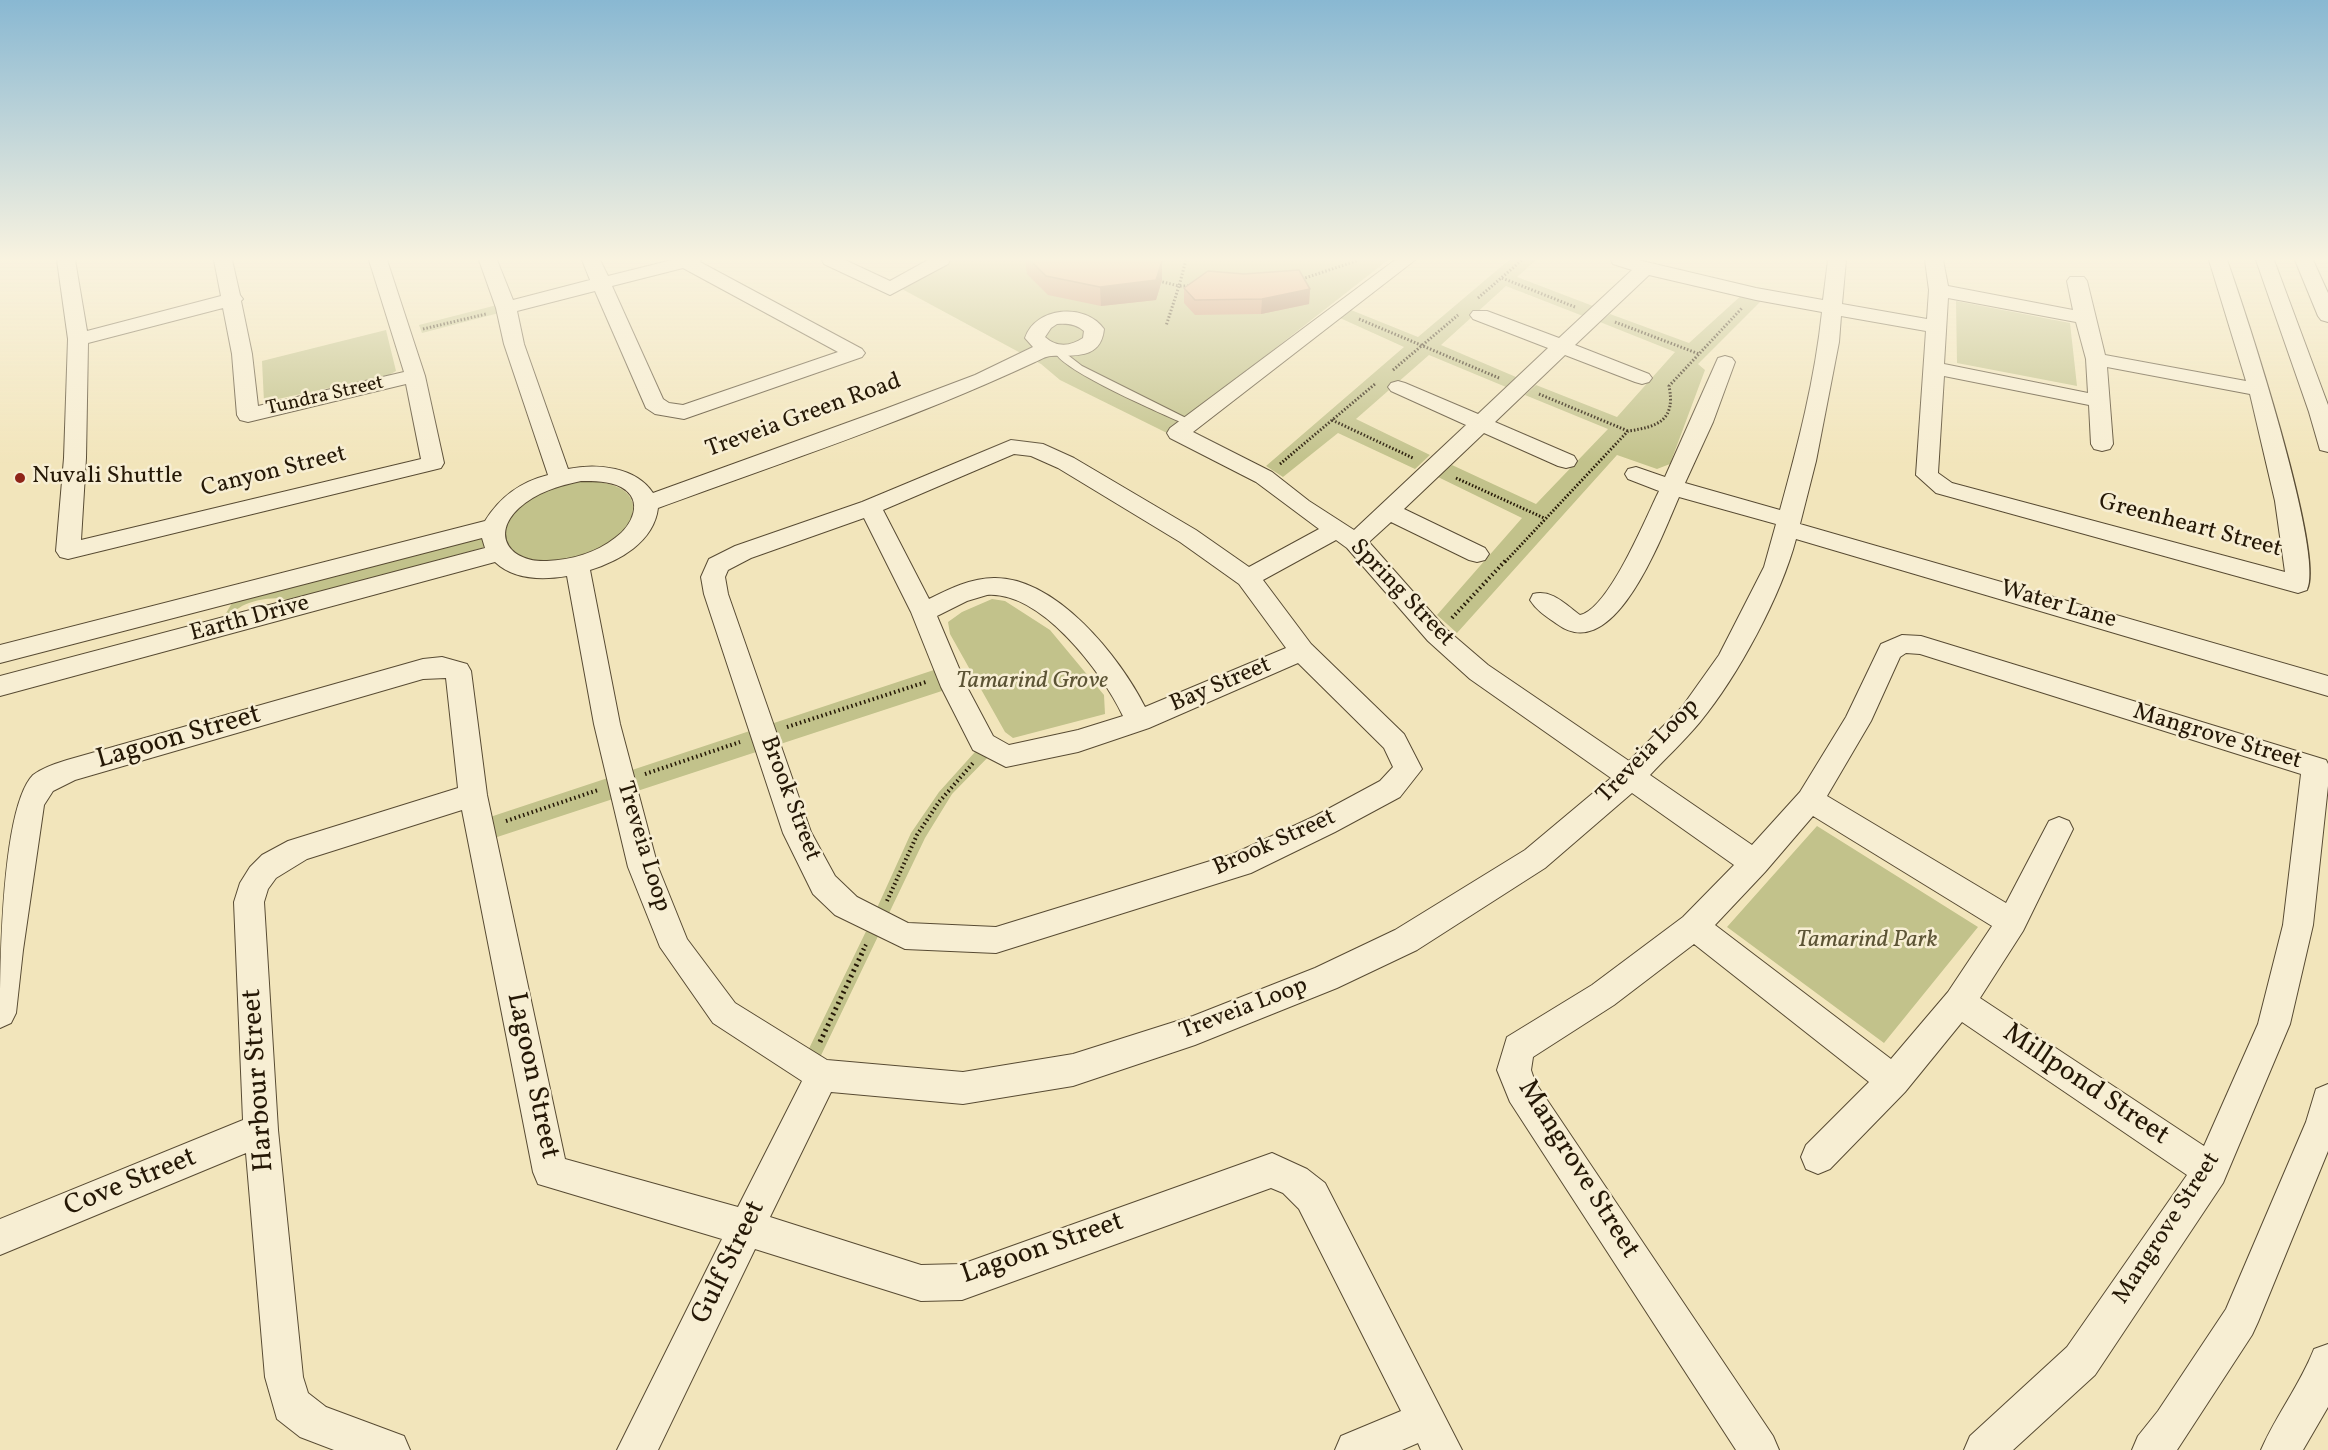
<!DOCTYPE html>
<html>
<head>
<meta charset="utf-8">
<style>
  body { margin:0 }
  canvas { display:block; background:#f2e5bb }
</style>
</head>
<body>
<canvas width="2328" height="1450"></canvas>
<script>
const g = document.querySelector('canvas').getContext('2d');
g.lineJoin = 'round';
function paint(path, color) { g.fillStyle = color; g.fill(path, 'evenodd'); }
function trace(path, color, width, dash) { g.strokeStyle = color; g.lineWidth = width; g.lineCap = dash ? 'butt' : 'round'; g.setLineDash(dash || []); g.stroke(path); }
function write(font, color, halo, rows, align = 'center') {
  g.font = font + ' Vollkorn,serif'; g.lineWidth = 5; g.setLineDash([]); g.textBaseline = 'middle'; g.strokeStyle = halo; g.fillStyle = color; for (const [text, x, y, turn = 0] of rows) {
    g.save(); g.translate(x, y); g.rotate((+turn || 0) * Math.PI / 180); g.textAlign = isNaN(turn) ? turn : align; if (halo) g.strokeText(text, 0, 0); g.fillText(text, 0, 0); g.restore();
  }
}
paint(new Path2D(`
  M952 260H1388L1167 433 1060 380 1041 364 902 289Z
  M1509 260H1536L1517 277 1593 306 1583 316 1506 286 1441 345 1516 377 1506 387 1429 355 1356 419 1430 455 1415 469 1338 433 1283 477 1266 466 1404 347 1340 318 1351 310 1418 337Z
  M1744 293 1764 298 1698 364 1705 370 1670 464 1657 469 1617 455 1457 633 1437 615 1522 518 1438 477 1452 465 1536 504 1608 429 1525 395 1536 385 1617 417 1675 352 1600 322 1610 314 1689 343Z
  M1956 301 2070 323 2077 386 1957 363Z
  M497 305 499 313 422 333 419 325Z
  M386 330 396 371 389 375 264 402 262 361Z
  M576 481C603 480 647 486 629 524 613 556 549 571 519 555 512 552 507 545 506 538 496 503 553 488 576 481Z
  M481 537 488 543 482 548 290 600C276 596 256 599 242 606 236 610 232 613 225 615L232 603Z
  M992 599 1005 601 1050 630 1104 695 1105 714 1013 738 1005 732 950 634 948 622 962 612Z
  M946 666 954 687 482 842 478 821Z
  M983 743 995 750 952 794 925 838 814 1070 802 1063 872 919 911 833 939 792Z
  M1817 826 1978 927 1884 1043 1727 927Z`), '#c2c28b');
const service = new Path2D(`
  M1060 349 1082 366 1196 423 1191 426 1187 425C1163 414 1062 371 1055 352Z`);
const minor = new Path2D(`
  M57 260H75L87 331 221 296 214 260H232L240 295 243 299 241 301 252 354 258 406 404 372 369 260H387L425 376 444 463 441 468 433 470 68 559 60 557 56 551 64 458 68 339ZM223 308 232 354 237 415 240 420 248 422 406 384 421 459 81 540 86 458 88 343Z
  M479 260H497L513 300 590 280 582 260H600L608 276 672 260H701L700 262 862 349 865 353 862 357 684 419 655 414 646 408 595 291 517 311 524 344 568 469C597 463 636 467 653 493L885 409 975 375 1033 347 1025 338C1035 307 1085 302 1104 329 1101 360 1074 355 1051 356 1046 356 1040 360 1035 362 913 419 784 462 658 508 654 542 619 561 590 570L620 724 658 867 687 939 735 1003 827 1060 963 1072 1073 1054 1193 1016 1315 968 1395 930 1525 850 1611 778 1470 679 1428 641 1347 548 1336 540 1263 580 1311 644 1404 734 1422 769 1400 797 1335 832 1251 873 996 953 905 949 835 915 813 894 783 833 704 594 701 577 709 559 735 546 862 502 1011 440 1043 444 1074 458 1196 530 1249 567 1319 529 1256 482 1170 438 1167 433 1170 428 1395 260H1415L1193 432 1272 472 1309 501 1354 530 1466 425 1391 391 1388 387 1391 383 1398 381 1405 383 1478 414 1548 348 1473 319 1470 315 1473 311H1487L1559 338 1632 270 1613 264 1611 260H1638L1756 288 1823 300 1828 260H1846L1842 304 1927 319 1929 290 1925 260H1943L1948 286 2073 310 2067 281 2070 277H2084L2087 281 2105 355 2246 381 2209 260H2227C2244 306 2326 557 2307 590L2298 593 1936 493 1916 475 1926 331 1841 316 1839 342 1816 461 1800 524 2328 676V696L1796 539C1781 596 1738 676 1700 722 1685 740 1666 758 1650 775L1752 845 1800 792 1846 717 1881 644 1902 635 1921 636 2326 760 2328 764V786L2313 925 2290 1024 2223 1183 2095 1375 2013 1450H1964L1970 1436 2067 1347 2187 1175 1962 1022 1905 1092 1830 1169 1818 1174 1806 1169 1801 1157 1806 1145 1869 1082 1694 944 1614 1005 1533 1057 1531 1070 1535 1082 1773 1436 1779 1450H1736L1510 1102 1497 1070 1507 1037 1592 985 1683 917 1734 865 1632 793 1545 868 1417 950 1337 988 1195 1045 1073 1086 963 1104 831 1092 770 1217 921 1265 962 1264 1272 1153 1307 1169 1325 1183 1462 1450H1421L1418 1443 1402 1450H1335L1341 1436 1401 1411 1299 1209 1283 1193 1271 1188 962 1300 921 1301 755 1249 658 1450H617L722 1239 538 1184 533 1172 462 810 307 859 276 878 268 889 264 902 278 1130 303 1377 308 1393 326 1407 404 1436 410 1450H334L300 1437 277 1419 265 1377 246 1153 0 1255V1219L243 1120 234 902 240 883 250 867 262 855 288 841 458 788 446 678 423 679 75 780 53 791 44 805 23 950 16 1013 11 1023 0 1028C0 976 0 809 33 775 42 768 57 763 67 760L423 659 442 657 467 664 471 671 487 795 565 1159 738 1207 802 1081 713 1023 660 947 628 867 594 724 567 576C543 580 514 580 495 562L0 696V676L485 548 482 538 0 663V645L485 521C500 497 520 482 548 475L504 344 496 308ZM683 268 838 352 683 405 669 403 663 399 612 286ZM1649 275 1756 300 1822 312C1815 379 1798 445 1780 510L1685 483 1713 422 1735 362 1732 358 1725 356 1718 358 1665 477 1636 467 1628 469 1625 474 1628 479 1659 491C1646 517 1609 609 1580 615 1566 605 1552 589 1533 594L1530 600C1536 610 1547 617 1557 624 1615 667 1662 535 1679 497L1776 524 1764 567 1719 655 1682 707 1629 761 1488 665 1446 629 1369 542 1391 522 1469 560 1477 562 1485 560 1489 554 1485 548 1404 509 1484 433 1558 466 1566 468 1574 466 1577 461 1574 456 1495 422 1565 355 1635 382 1642 384 1649 382 1652 378 1649 374 1575 345ZM1948 298 2076 322 2086 359 2088 393 1944 364ZM1057 324C1067 323 1076 324 1084 331L1083 338C1071 346 1057 348 1045 337L1051 328ZM2107 367 2250 394 2275 501 2285 572 1952 483 1938 473 1944 376 2089 405 2091 444 2094 449 2102 451 2110 449 2113 444ZM1014 454 1031 456 1058 468 1180 542 1239 584 1286 648 1145 707C1120 657 1056 577 994 578 971 578 949 589 929 599L883 510ZM581 481C594 481 609 481 621 487 645 500 632 526 615 538 596 553 571 560 547 561 512 563 489 536 519 508 537 492 558 486 581 481ZM864 518 911 612 941 687 973 750 1006 767 1078 752 1149 728 1298 663 1384 748 1393 767 1380 781 1315 816 1233 854 996 927 908 923 857 897 835 876 811 832 728 594 725 577 728 570 751 558ZM987 595C1041 591 1102 672 1123 716L1078 730 1009 745 993 736 967 687 937 616 967 601ZM1906 653 1920 654 2301 774 2283 925 2258 1024 2204 1146 1980 998 2023 931 2073 829 2069 821 2059 817 2049 821 2006 903 1827 796 1871 721 1900 657ZM1813 816 1992 926 1948 992 1891 1059 1715 925 1765 872Z
  M822 260H845L890 281 928 260H950L948 264 890 295 824 264Z
  M2256 260H2274L2328 405V452L2320 450 2309 412Z
  M2295 260H2313L2328 293V322L2321 320 2318 316Z
  M2328 1084V1151L2258 1322 2252 1335 2177 1450H2132L2138 1436 2158 1411 2226 1309 2306 1122 2316 1089Z
  M2328 1344V1407L2303 1450H2261C2276 1415 2300 1385 2314 1349Z`);
trace(service, '#584b33', 2);
trace(minor, '#584b33', 2);
trace(new Path2D(`
  M1186 260 1179 286H1190
  M1502 278 1575 307
  M1302 279 1359 260
  M1159 281 1179 286 1166 326
  M1478 298 1522 260
  M1359 319 1499 378
  M1615 322 1699 354
  M423 329 486 314
  M1393 370 1458 315
  M1539 394 1628 431
  M1332 420 1413 458
  M1280 464 1375 384
  M1456 478 1544 518
  M1505 562 1628 431C1658 427 1676 420 1669 386L1742 308`), '#251806', 3, [1.5, 2]);
trace(new Path2D(`
  M1452 618 1506 560
  M787 727 926 682
  M645 774 740 742
  M506 821 598 790
  M887 901 917 835 939 802 973 763
  M863 950 867 943`), '#251806', 4, [1.5, 3]);
trace(new Path2D(`
  M820 1042 864 949`), '#251806', 5, [2, 4]);
paint(service, '#f7eed3');
paint(minor, '#f7eed3');
paint(new Path2D(`
  M1025 260H1161L1162 261V280L1156 300 1101 306 1048 295 1027 274Z
  M1184 288 1310 289 1309 304 1261 314 1195 315 1184 303Z`), '#c78e78');
paint(new Path2D(`
  M1162 261V280L1156 300 1101 306 1100 287Z
  M1310 289 1309 304 1261 314 1262 299Z`), '#a27462');
const building = new Path2D(`
  M1030 260H1161L1162 261 1156 280 1100 287 1046 276Z
  M1299 270 1310 289 1262 299 1195 300 1184 288 1208 271 1244 274Z`);
paint(building, '#e7a58c');
trace(building, '#a27462', 1.5);
const sky = g.createLinearGradient(0, 0, 0, 463);
sky.addColorStop(0, '#89b8d2');
sky.addColorStop(0.56, '#f9f3e0');
sky.addColorStop(1, '#f9f3e000');
g.fillStyle = sky;
g.fillRect(0, 0, 2328, 463);
for (const [x, y, r, color] of [
  [20,478,6,"#8f2418"]
]) { const dot = new Path2D(); dot.arc(x, y, r, 0, 2 * Math.PI); g.fillStyle = color; g.fill(dot); trace(dot, '#f7eed3', 2); }
write('20px', '#251806', '#f7eed3', [
  ["Tundra Street",325,397,-13]
]);
write('24px', '#251806', '#f7eed3', [
  ["Treveia Green Road",804,417,-20],
  ["Canyon Street",274,473,-14],
  ["Greenheart Street",2190,527,15],
  ["Spring Street",1401,594,46],
  ["Water Lane",2058,606,16],
  ["Earth Drive",250,620,-15],
  ["Bay Street",1221,686,-23],
  ["Mangrove Street",2217,738,17],
  ["Treveia Loop",1649,752,-46],
  ["Brook Street",789,799,69],
  ["Brook Street",1275,844,-24],
  ["Treveia Loop",642,847,73],
  ["Treveia Loop",1244,1010,-21],
  ["Mangrove Street",2168,1229,-57]
]);
write('24px', '#251806', '#f7eed3', [
  ["Nuvali Shuttle",32,478]
], 'left');
write('italic 24px', '#5c5435', '#f7eed3', [
  ["Tamarind Grove",1032,683],
  ["Tamarind Park",1867,942]
]);
write('28px', '#251806', '#f7eed3', [
  ["Lagoon Street",179,739,-16],
  ["Lagoon Street",531,1076,78],
  ["Harbour Street",260,1080,-94],
  ["Millpond Street",2085,1086,34],
  ["Mangrove Street",1577,1170,58],
  ["Cove Street",131,1184,-22],
  ["Lagoon Street",1043,1250,-19],
  ["Gulf Street",730,1263,-64]
]);
</script>
</body>
</html>
